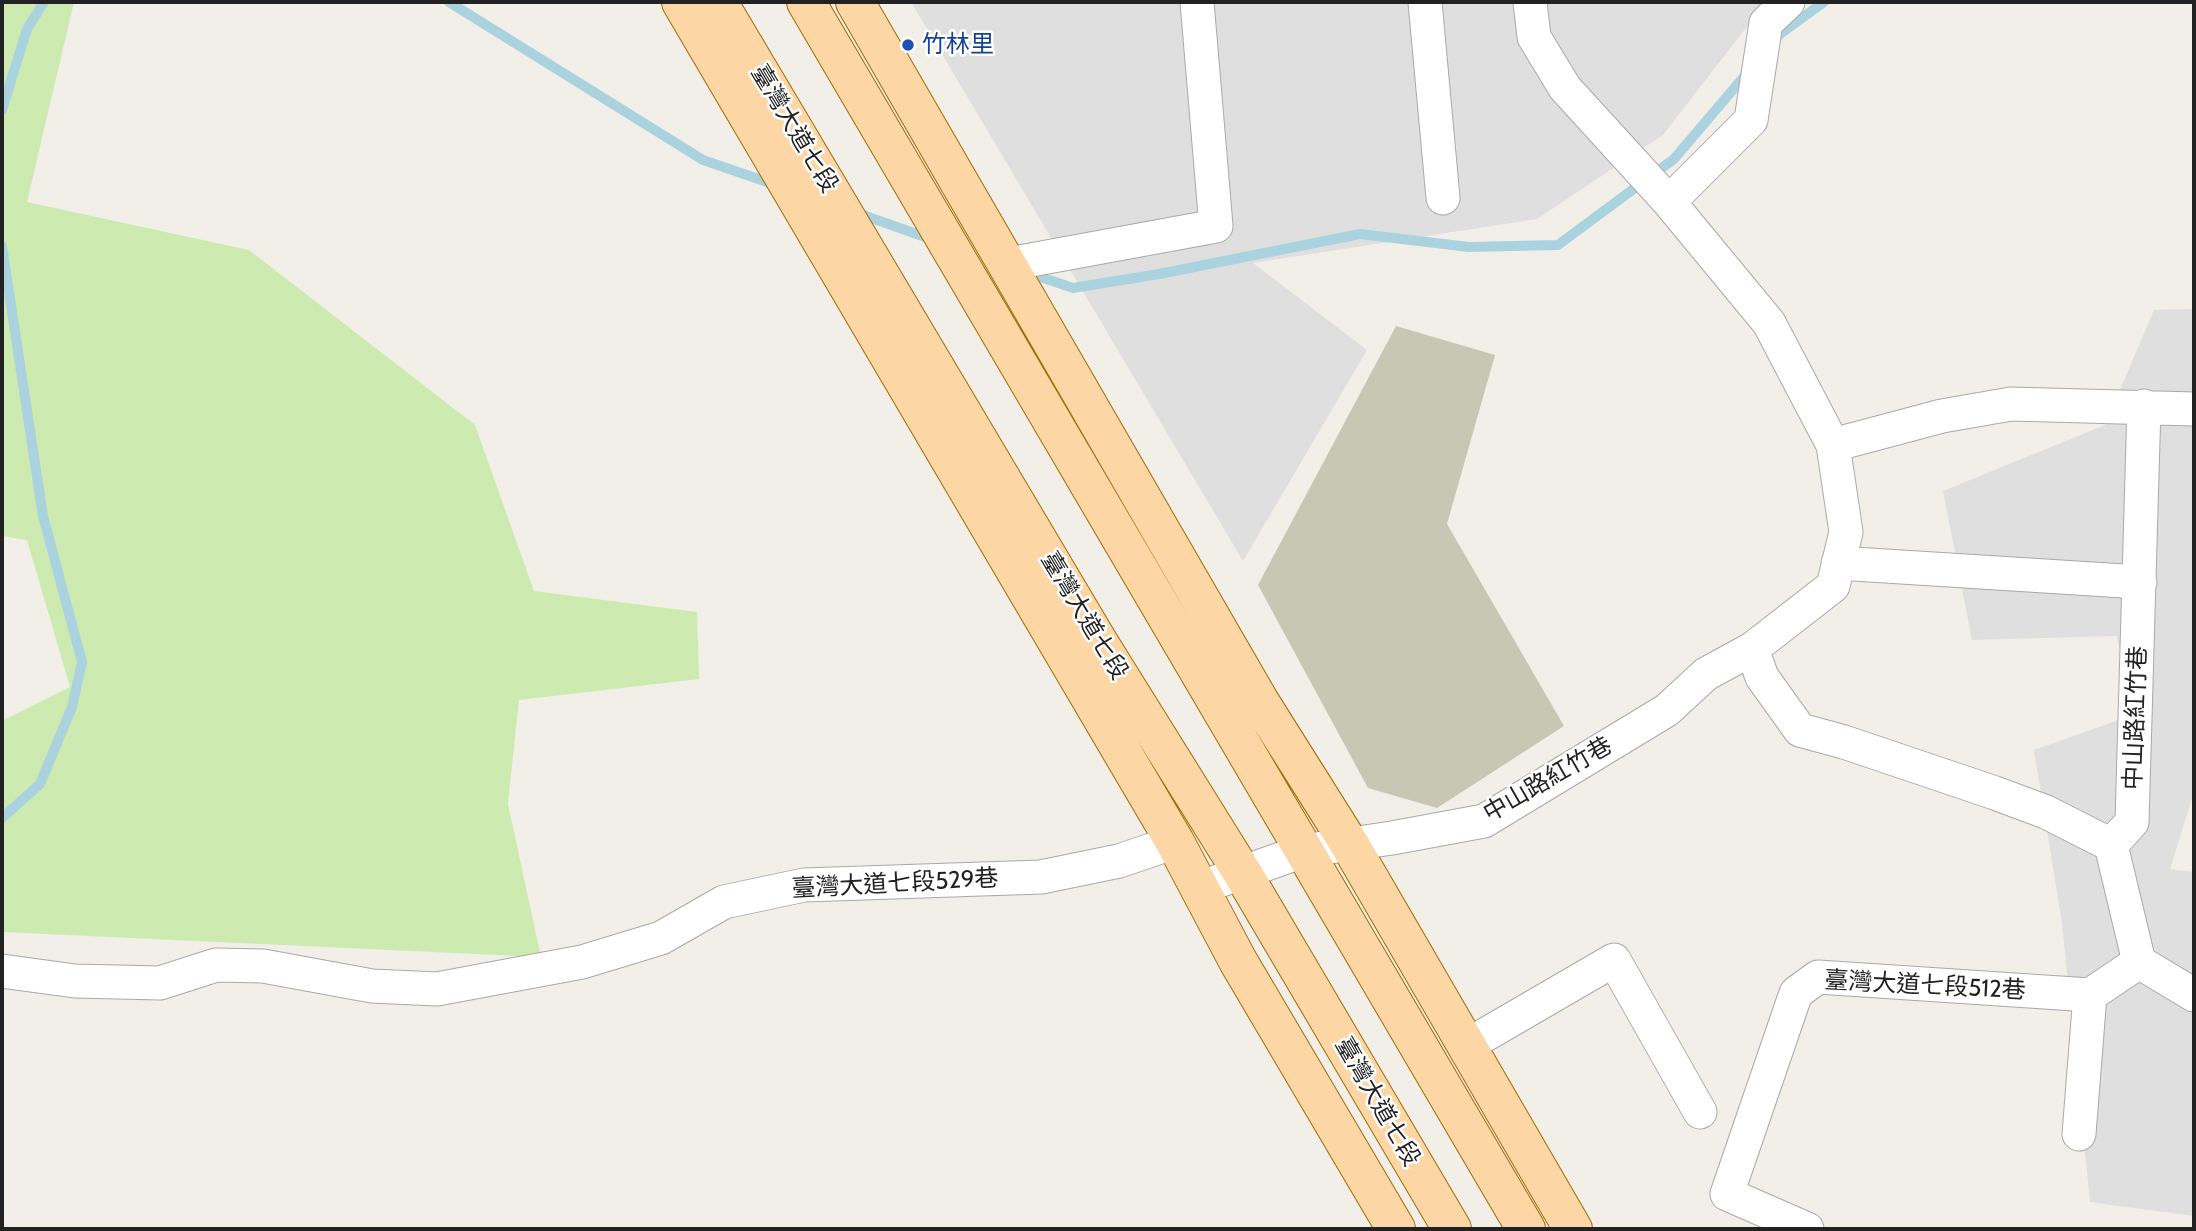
<!DOCTYPE html>
<html>
<head>
<meta charset="utf-8">
<style>
  body { margin:0 }
  #map { position:relative; width:2196px; height:1231px; overflow:hidden; background:#f2efe9; font-family:Cabin,sans-serif }
  canvas { display:block }
  .frame { position:absolute; inset:0; border:4px solid #222; pointer-events:none }
</style>
</head>
<body>
<div id="map">
<canvas width="2196" height="1231"></canvas>
<div class="frame"></div>
</div>
<script>
const g = document.querySelector('canvas').getContext('2d');
g.lineJoin = 'round';
function paint(path, color) { g.fillStyle = color; g.fill(path, 'evenodd'); }
function trace(path, color, width, dash) { g.strokeStyle = color; g.lineWidth = width; g.lineCap = dash ? 'butt' : 'round'; g.setLineDash(dash || []); g.stroke(path); }
function write(font, color, halo, rows, align = 'center') {
  g.font = font + ' Cabin,"Noto Sans TC",sans-serif'; g.lineWidth = 5; g.setLineDash([]); g.textBaseline = 'middle'; g.strokeStyle = halo; g.fillStyle = color; for (const [text, x, y, turn = 0] of rows) {
    g.save(); g.translate(x, y); g.rotate((+turn || 0) * Math.PI / 180); g.textAlign = isNaN(turn) ? turn : align; if (halo) g.strokeText(text, 0, 0); g.fillText(text, 0, 0); g.restore();
  }
}
paint(new Path2D(`
  M911 2H1766L1663 135 1537 219 1253 263 1367 350 1243 561Z
  M2194 309V792L2170 869 2194 872V1216L2090 1202 2062 923 2034 750 2133 715 2117 636 1972 640 1943 491 2105 425 2154 310Z`), '#e0dfdf');
paint(new Path2D(`
  M1396 326 1495 355 1447 524 1564 726 1437 808 1368 788 1258 585Z`), '#c7c7b4');
paint(new Path2D(`
  M2 2H74L27 202 249 250 475 425 534 591 697 612 699 679 519 700 508 804 541 957 2 932V721L70 687 27 540 2 536Z`), '#cdebb0');
trace(new Path2D(`
  M449 2 703 160 776 185
  M1772 44 1780 34 1824 2
  M2 110 27 29 44 2
  M857 213 931 239
  M2 246 43 516 82 662 72 707 40 784 2 818
  M1026 272 1073 288 1159 274 1360 234 1469 247 1558 245 1674 159 1748 72`), '#aad3df', 10);
const minor = new Path2D(`
  M1425 2 1443 198
  M1530 2 1534 37 1565 88 1669 202 1769 323 1833 445 1846 532 1833 586 1752 649 1762 677 1800 730 1844 742 1995 793 2046 812 2111 845 2139 962 2194 995
  M1669 202 1751 120 1766 23 1788 2
  M1009 264 1216 226 1197 2
  M1833 445 1942 416 2011 404 2194 409
  M1838 563 2140 582
  M2111 845 2132 822 2144 406
  M1199 888 1303 851 1392 838 1484 821 1667 710 1706 674 1752 649
  M2 971 75 981 160 983 216 965 263 966 372 986 437 989 582 962 661 938 724 902 804 885 1041 877 1119 861 1175 842
  M1466 1046 1614 960 1700 1112
  M2079 1134 2090 995
  M1807 1229 1727 1194 1796 993 1818 977 2090 995 2139 962`);
const major = new Path2D(`
  M681 2 1175 842 1238 961 1396 1229
  M718 2 1099 643 1243 874 1452 1229
  M806 2 1526 1229
  M855 2 1260 702 1350 845 1573 1229`);
trace(minor, '#a9a9a9', 35);
trace(major, '#a06b00', 40);
trace(minor, '#fff', 33);
trace(major, '#fcd6a4', 38);
for (const [x, y, r, color] of [
  [908,45,7,"#1a4fb4"]
]) { const dot = new Path2D(); dot.arc(x, y, r, 0, 2 * Math.PI); g.fillStyle = color; g.fill(dot); trace(dot, '#fff', 2.5); }
write('24px', '#164399', '#fff', [
  ["竹林里",922,45]
], 'left');
write('24px', '#222', '#fff', [
  ["臺灣大道七段",794,129,59],
  ["臺灣大道七段",1084,616,59],
  ["中山路紅竹巷",2136,718,-88],
  ["中山路紅竹巷",1548,780,-30],
  ["臺灣大道七段529巷",895,884,-3],
  ["臺灣大道七段512巷",1925,986,3],
  ["臺灣大道七段",1377,1102,60]
]);
</script>
</body>
</html>
